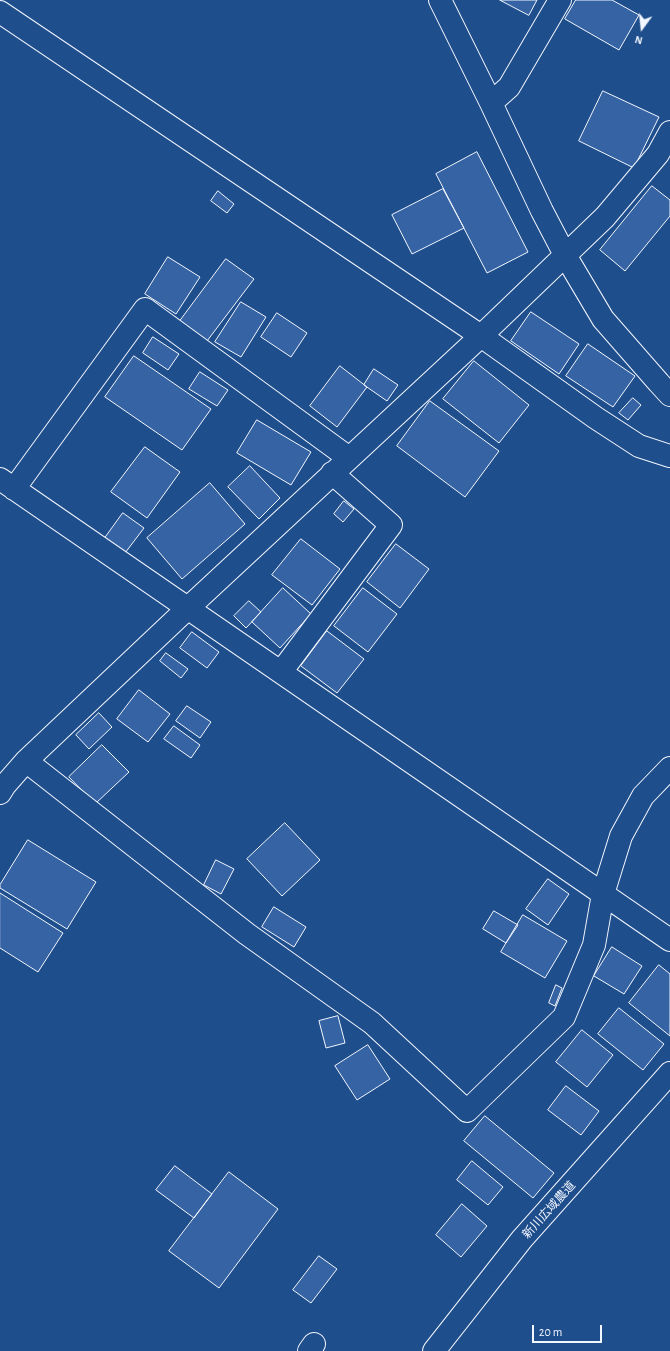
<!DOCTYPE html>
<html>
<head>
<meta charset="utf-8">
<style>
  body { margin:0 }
  #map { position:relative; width:670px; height:1351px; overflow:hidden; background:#1f4e8c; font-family:"Alegreya Sans",sans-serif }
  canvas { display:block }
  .north { position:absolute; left:622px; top:8px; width:40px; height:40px; -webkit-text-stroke:3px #1f4e8c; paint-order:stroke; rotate:195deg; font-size:11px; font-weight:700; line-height:16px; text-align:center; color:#f2f6ff }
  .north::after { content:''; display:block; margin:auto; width:14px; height:18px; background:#f2f6ff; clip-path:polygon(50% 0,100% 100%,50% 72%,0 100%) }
  .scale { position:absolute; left:532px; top:1325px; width:70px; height:18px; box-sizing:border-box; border:2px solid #f2f6ff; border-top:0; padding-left:5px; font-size:12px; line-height:14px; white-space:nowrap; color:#f2f6ff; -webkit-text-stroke:3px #1f4e8c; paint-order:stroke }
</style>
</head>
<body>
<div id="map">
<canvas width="670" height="1351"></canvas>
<div class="north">N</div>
<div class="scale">20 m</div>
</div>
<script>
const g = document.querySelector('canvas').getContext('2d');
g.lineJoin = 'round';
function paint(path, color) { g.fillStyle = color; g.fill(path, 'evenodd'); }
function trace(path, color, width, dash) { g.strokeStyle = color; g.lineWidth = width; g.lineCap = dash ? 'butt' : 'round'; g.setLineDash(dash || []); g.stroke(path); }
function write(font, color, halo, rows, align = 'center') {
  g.font = font + ' "Alegreya Sans","Noto Sans JP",sans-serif'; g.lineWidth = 3; g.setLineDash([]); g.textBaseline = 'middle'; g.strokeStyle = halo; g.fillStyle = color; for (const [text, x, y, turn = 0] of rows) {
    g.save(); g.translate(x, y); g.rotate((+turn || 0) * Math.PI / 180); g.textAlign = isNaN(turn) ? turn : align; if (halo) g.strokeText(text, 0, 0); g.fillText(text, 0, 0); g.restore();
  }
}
const building = new Path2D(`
  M500 0H537L529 15Z
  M576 0H612L639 15 619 50 565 19Z
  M603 91 659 117 634 168 579 141Z
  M477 152 528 252 487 273 436 174Z
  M652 186 670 200V216L625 271 600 250Z
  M443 189 464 228 412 254 392 215Z
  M218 191 234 204 227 213 211 201Z
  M168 257 200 277 176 314 145 294Z
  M226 259 254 279 207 341 180 321Z
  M241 302 266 317 241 357 215 342Z
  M531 312 579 344 559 374 511 341Z
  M277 313 307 333 291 357 261 337Z
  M153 337 179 354 168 370 143 353Z
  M588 344 635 376 613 407 566 376Z
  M134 356 211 409 182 450 105 397Z
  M474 361 529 405 499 443 443 399Z
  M340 366 367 387 337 427 310 406Z
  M374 369 398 385 387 401 364 385Z
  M200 372 228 390 217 406 189 389Z
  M633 398 641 405 628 420 619 413Z
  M430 401 499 451 465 497 397 446Z
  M257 420 311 452 291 485 237 453Z
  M145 447 180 472 147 518 111 492Z
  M250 466 280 498 259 519 228 487Z
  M210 483 245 524 182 579 147 538Z
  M344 501 354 509 343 522 334 514Z
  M123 513 144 528 125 553 105 538Z
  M301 539 340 569 312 605 272 575Z
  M396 544 429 569 400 608 367 582Z
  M283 588 311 614 280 648 252 622Z
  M363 588 397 614 368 652 334 626Z
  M249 601 261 612 246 628 234 616Z
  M327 631 364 659 337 693 301 666Z
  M192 632 219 652 207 668 180 648Z
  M166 653 188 669 181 678 160 661Z
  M139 690 170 714 148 742 117 719Z
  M187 706 211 722 200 738 176 721Z
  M99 713 112 727 89 749 76 735Z
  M174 726 200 745 191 758 164 739Z
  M102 745 129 772 95 804 69 777Z
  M285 823 320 860 282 896 247 859Z
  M28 840 96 882 67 929 0 888V885Z
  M216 860 234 869 221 894 204 885Z
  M548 879 569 894 548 925 526 909Z
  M0 893 63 933 38 972 0 948Z
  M274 907 306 927 294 947 262 927Z
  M494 911 518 925 506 943 483 929Z
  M523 915 567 941 545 978 501 952Z
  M612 947 642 966 624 994 594 976Z
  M659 965 670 974V1036L629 1003Z
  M556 985 562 988 555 1006 549 1003Z
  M619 1008 664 1044 643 1070 598 1034Z
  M338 1016 345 1043 326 1048 319 1021Z
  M582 1030 613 1055 587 1087 556 1062Z
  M368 1045 390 1079 357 1100 335 1066Z
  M566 1086 599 1111 581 1135 548 1110Z
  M485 1116 554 1173 533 1198 464 1141Z
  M472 1161 503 1187 488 1205 457 1180Z
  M175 1166 212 1194 194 1218 156 1190Z
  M229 1172 278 1209 219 1288 169 1251Z
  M462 1204 487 1226 461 1257 436 1235Z
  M319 1256 337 1269 311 1303 293 1290Z`);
paint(building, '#3563a3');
trace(building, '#f2f6ff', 1);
const minor = new Path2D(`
  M440 0 491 103 542 211 565 255 603 319 659 383 670 395
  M0 12 481 336 596 418 639 446 670 456
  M491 103 509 87 560 0
  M0 479 670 940
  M14 489 145 309 349 458
  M281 672 391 525 332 473
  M26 761 247 934 372 1023 467 1111 564 1017 594 945 603 894 621 836 643 796 670 768
  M0 793 5 785 26 761 188 608 481 336 605 217 658 154 670 132
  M309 1351 314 1344
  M434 1351 522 1239 670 1073`);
trace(minor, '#f2f6ff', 24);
trace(minor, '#1f4e8c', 22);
write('12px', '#f2f6ff', '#1f4e8c', [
  ["新川広域農道",549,1210,-48]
]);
</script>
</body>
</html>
